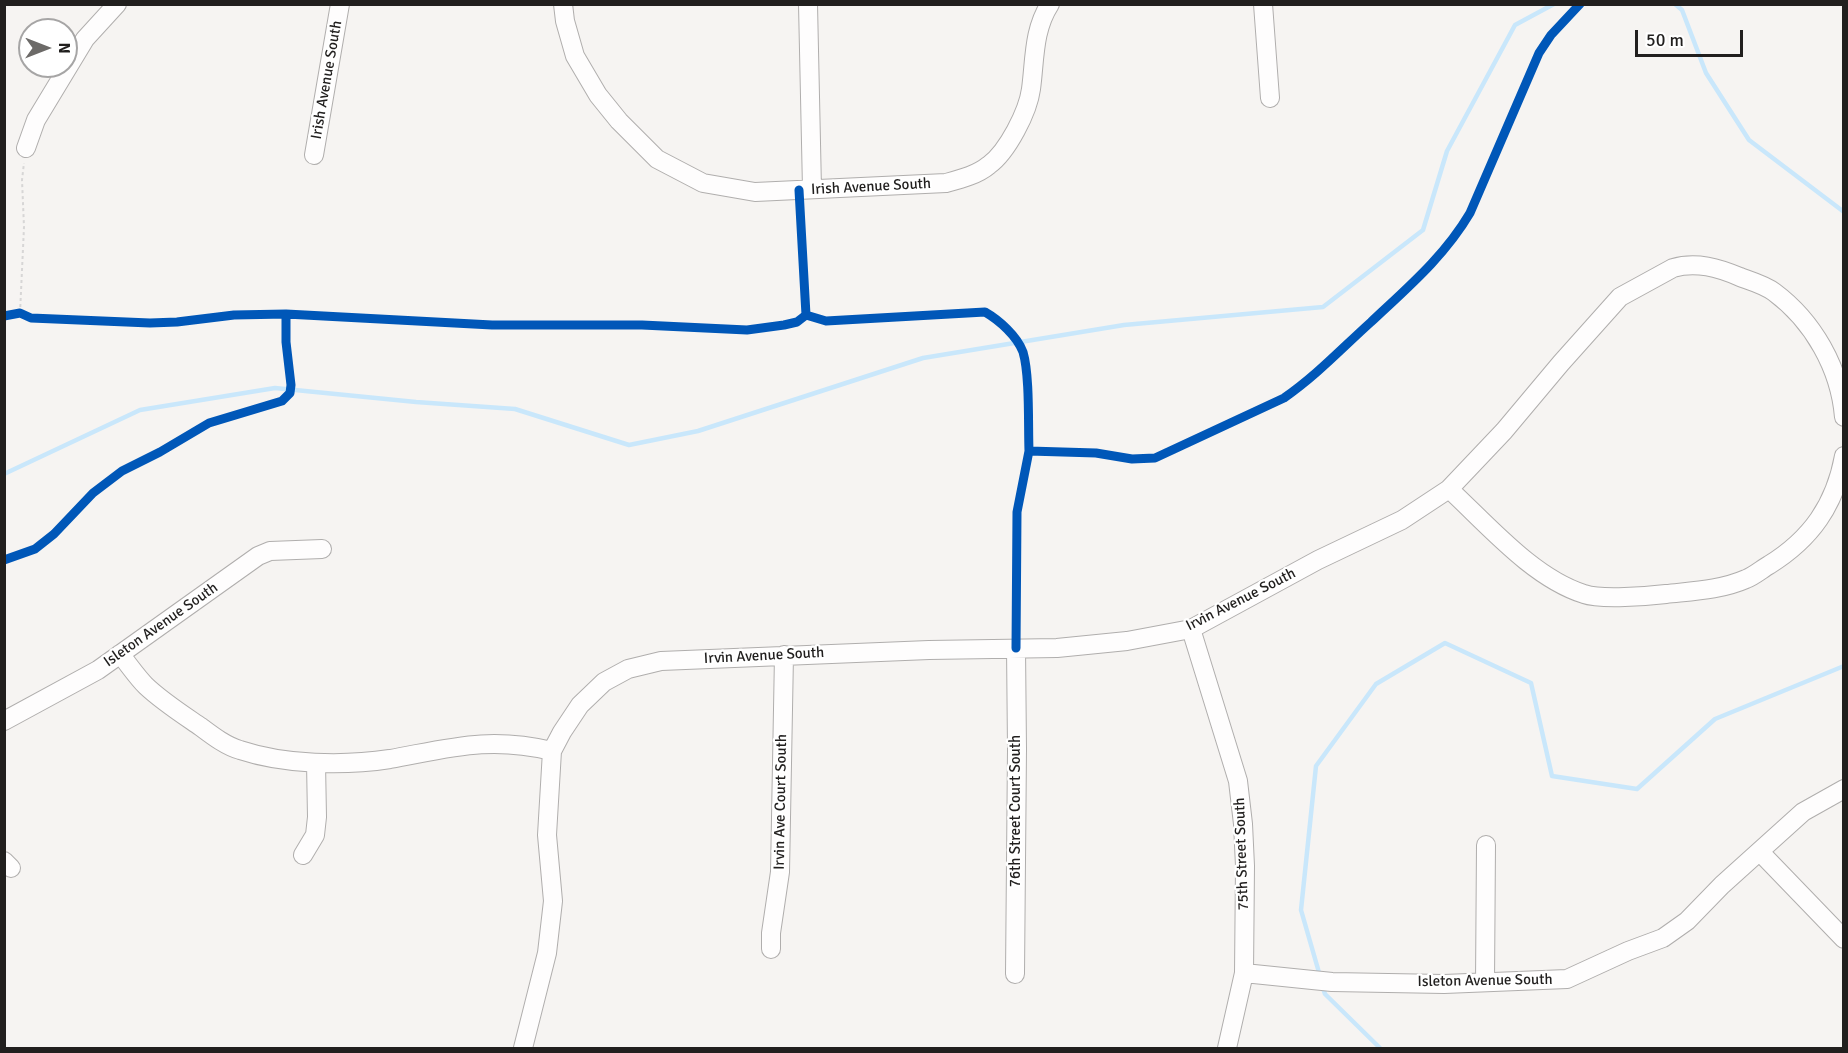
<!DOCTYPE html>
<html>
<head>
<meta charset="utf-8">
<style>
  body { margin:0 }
  #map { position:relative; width:1848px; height:1053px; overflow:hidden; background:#f6f4f2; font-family:Signika,sans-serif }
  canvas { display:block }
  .frame { position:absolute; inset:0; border:6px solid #211f1e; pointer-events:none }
  .north { position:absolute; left:18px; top:18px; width:60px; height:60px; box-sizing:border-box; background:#fff; border:2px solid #a6a5a5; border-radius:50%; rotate:90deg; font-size:16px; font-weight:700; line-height:24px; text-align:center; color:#211f1e }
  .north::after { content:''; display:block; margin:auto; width:21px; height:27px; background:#6c6a68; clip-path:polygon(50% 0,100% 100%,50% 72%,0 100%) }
  .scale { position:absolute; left:1635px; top:30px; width:108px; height:27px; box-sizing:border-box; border:3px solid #211f1e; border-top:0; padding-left:8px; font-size:18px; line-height:21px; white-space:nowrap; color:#211f1e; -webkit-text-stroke:4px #fff; paint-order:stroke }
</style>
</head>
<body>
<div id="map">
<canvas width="1848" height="1053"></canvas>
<div class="frame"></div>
<div class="north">N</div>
<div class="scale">50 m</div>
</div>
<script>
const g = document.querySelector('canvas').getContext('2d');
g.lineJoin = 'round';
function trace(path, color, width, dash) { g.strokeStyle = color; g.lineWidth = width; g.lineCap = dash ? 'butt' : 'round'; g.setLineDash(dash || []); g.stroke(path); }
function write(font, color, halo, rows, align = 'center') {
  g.font = font + ' Signika,sans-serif'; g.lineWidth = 4.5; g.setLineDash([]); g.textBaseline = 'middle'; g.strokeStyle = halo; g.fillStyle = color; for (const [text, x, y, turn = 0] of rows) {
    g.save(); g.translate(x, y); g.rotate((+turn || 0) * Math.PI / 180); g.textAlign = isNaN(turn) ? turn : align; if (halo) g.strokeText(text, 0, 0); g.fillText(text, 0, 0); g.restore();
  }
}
trace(new Path2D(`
  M1675 4 1682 10 1706 73 1749 140 1844 212
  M4 474 140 410 275 388 416 402 515 409 629 445 698 431 923 358 1124 325 1323 307 1423 230 1447 151 1515 25 1554 4
  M1320 976 1301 910 1316 766 1376 684 1445 643 1531 683 1552 776 1637 789 1715 719 1844 666
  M1322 985 1325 994 1380 1048`), '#c9e7fb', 4.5);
const minor = new Path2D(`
  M563 4 565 21 575 56 598 95 619 121 657 159 703 183 755 192 946 183C961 179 977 175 989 165 1007 152 1028 112 1031 89 1035 60 1033 30 1050 4
  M808 4 812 189
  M1263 4 1270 98
  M26 148 36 120 85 39 117 4
  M314 155 340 4
  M1844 417C1840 368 1813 321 1774 292 1765 285 1751 281 1740 277 1719 268 1696 261 1673 268L1620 297 1561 363 1504 431 1449 489C1488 525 1533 578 1584 594 1601 600 1648 596 1666 594 1693 591 1721 590 1746 579 1754 576 1762 569 1769 565 1811 539 1835 505 1844 456
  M1191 629 1238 781 1243 824 1245 866 1244 973 1227 1048
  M120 654C129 665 137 677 146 686 163 702 182 714 201 727 213 736 226 746 240 750 285 765 344 766 390 759 451 748 489 736 552 751
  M4 721 98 670 258 556 270 551 322 549
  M1760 852 1844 939
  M303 855 315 835 317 817 316 763
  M4 861 11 868
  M771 949V933L780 872 784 655
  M1244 973 1332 982 1444 984 1567 979 1628 951 1663 938 1687 921 1722 885 1803 812 1844 789
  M1015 974 1017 749 1016 648
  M1485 982 1486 845
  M523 1048 547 953 553 901 547 835 552 751 562 732 580 705 604 682 628 669 661 661 929 650 1057 648 1127 641 1191 629 1318 560 1402 520 1449 489`);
trace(minor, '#b0aead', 20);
trace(new Path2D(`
  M20 313 24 227 22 180 24 163`), '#d7d6d6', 2, [3, 3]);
trace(minor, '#fefdfd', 18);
trace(new Path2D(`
  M799 190 806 315
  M4 316 20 313 31 318 150 323 177 322 234 315 286 314 492 325H642L747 330 784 325 797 322 806 315 826 321 985 312C999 320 1017 336 1023 352 1030 376 1028 425 1029 451L1096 453 1132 459 1155 458 1284 398C1317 375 1341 349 1371 322 1407 288 1444 257 1470 213L1539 53 1551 35 1580 4
  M4 560 35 549 54 534 93 493 122 471 160 452 209 423 282 401 290 393 291 385 286 342V314
  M1016 648 1017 512 1029 451`), '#0057b8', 9);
write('15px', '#211f1e', '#fff', [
  ["Irish Avenue South",327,80,-80],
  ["Irish Avenue South",871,187,-3],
  ["Irvin Avenue South",1241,600,-27],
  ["Isleton Avenue South",161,625,-35],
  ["Irvin Avenue South",764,656,-3],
  ["Irvin Ave Court South",781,802,-89],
  ["76th Street Court South",1016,811,-90],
  ["75th Street South",1242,854,-92],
  ["Isleton Avenue South",1485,981,-1]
]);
</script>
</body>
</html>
